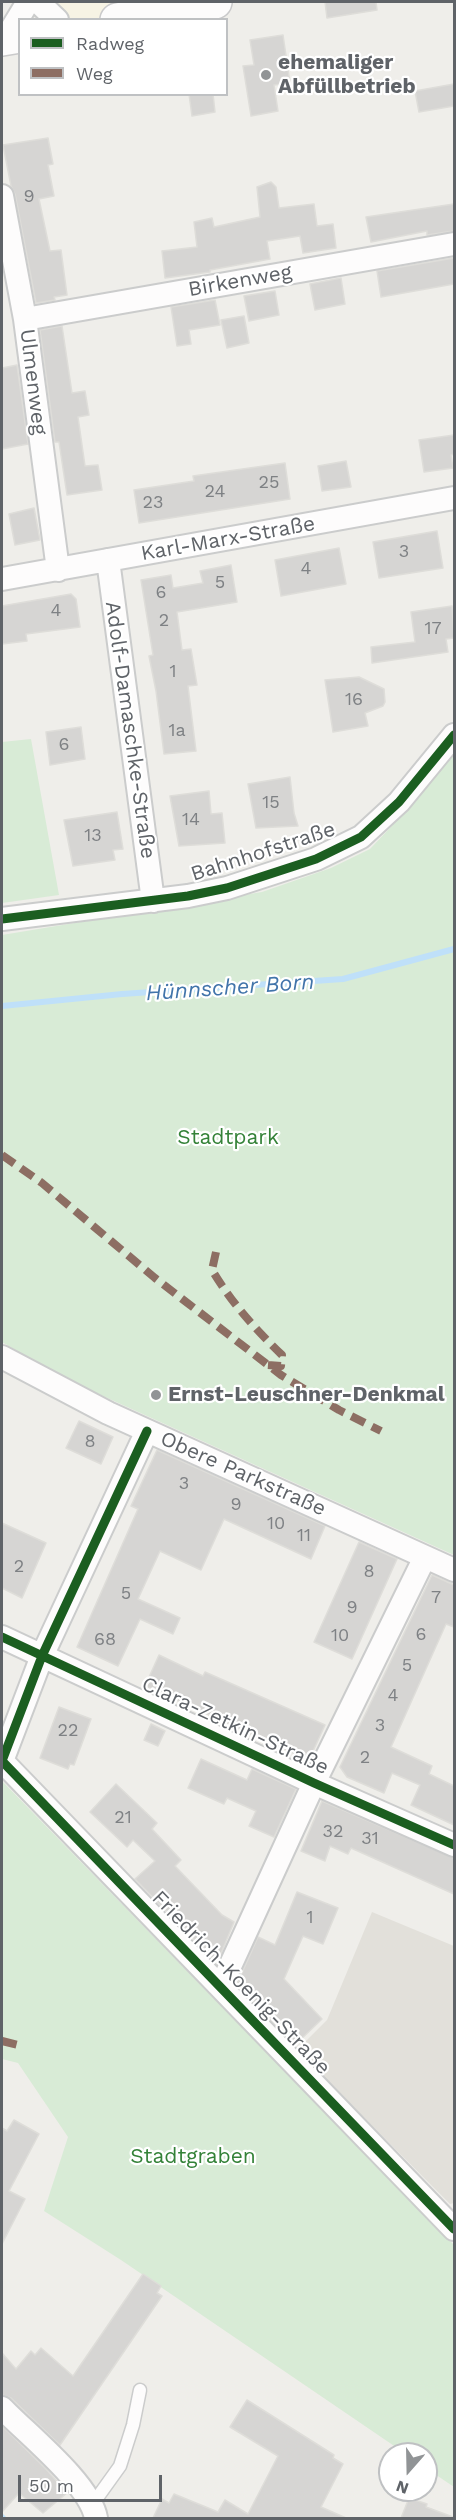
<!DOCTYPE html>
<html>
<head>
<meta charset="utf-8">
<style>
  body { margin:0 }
  #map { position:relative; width:456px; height:2520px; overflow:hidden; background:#efeeea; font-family:"Work Sans",sans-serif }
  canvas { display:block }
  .frame { position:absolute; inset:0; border:3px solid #5f6368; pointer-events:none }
  .legend { position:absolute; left:18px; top:18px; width:210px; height:78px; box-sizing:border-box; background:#fff; border:2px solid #bfc1c3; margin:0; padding:8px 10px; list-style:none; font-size:18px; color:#5f6368 }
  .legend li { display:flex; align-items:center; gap:12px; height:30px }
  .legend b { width:30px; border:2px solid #bfc1c3 }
  .north { position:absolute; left:378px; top:2442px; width:60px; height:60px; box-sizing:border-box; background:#fff; border:2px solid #bfc1c3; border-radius:50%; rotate:200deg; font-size:16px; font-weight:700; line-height:24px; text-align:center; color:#5f6368 }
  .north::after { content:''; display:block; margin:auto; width:21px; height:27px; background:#919496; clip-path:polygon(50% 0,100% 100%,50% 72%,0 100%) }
  .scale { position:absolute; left:18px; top:2475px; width:144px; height:27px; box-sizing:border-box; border:3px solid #5f6368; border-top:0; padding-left:8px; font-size:18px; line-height:21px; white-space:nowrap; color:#5f6368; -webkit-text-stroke:4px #fff; paint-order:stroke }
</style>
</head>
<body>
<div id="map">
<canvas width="456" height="2520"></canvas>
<div class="frame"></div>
<ul class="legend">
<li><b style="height:8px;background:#1b5e20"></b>Radweg</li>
<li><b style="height:8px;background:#8d6e63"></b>Weg</li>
</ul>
<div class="north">N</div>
<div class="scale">50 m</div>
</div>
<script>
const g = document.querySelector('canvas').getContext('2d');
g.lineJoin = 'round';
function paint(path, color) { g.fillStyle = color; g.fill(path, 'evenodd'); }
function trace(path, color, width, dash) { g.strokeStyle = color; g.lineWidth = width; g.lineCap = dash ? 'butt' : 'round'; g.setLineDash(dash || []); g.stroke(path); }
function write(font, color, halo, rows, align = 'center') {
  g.font = font + ' "Work Sans",sans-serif'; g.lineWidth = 4.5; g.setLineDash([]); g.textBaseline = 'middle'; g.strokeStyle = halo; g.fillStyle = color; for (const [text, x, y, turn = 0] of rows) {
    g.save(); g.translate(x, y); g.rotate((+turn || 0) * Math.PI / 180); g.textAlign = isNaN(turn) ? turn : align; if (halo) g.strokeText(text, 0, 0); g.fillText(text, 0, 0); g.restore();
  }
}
paint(new Path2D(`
  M38 2H215L117 20 57 19Z`), '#f7f3e4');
paint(new Path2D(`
  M372 1912 454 1946V2203L450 2204 297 2050 327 2020Z`), '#e2e0da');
paint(new Path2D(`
  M31 739 59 895 2 903V742Z
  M454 753V1555L61 1377 2 1342V935L262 892 331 868 370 849 405 812Z
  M2 1781 454 2245V2487L426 2468V2454H406L121 2260 44 2211 68 2137 18 2063 2 2059Z`), '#d8ebd6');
trace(new Path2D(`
  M2 1006 122 994 343 979 454 949
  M2 2517 3 2518`), '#bfe0f9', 6);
const building = new Path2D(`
  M325 2H376L377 10 327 18Z
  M283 35 290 83 274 85 278 111 251 116 243 66 254 65 250 40Z
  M454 84V106L419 112 415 91Z
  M189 94H213L215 112 192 116Z
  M48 138 53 164 48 165 54 196 39 199 50 251 61 250 67 295 54 297 55 300 36 303 15 194 11 186 3 145Z
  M271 182 276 187 279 208 314 204 317 226 333 224 336 248 303 253 300 236 267 241 270 259 210 270V272L165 278 162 251 197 247 194 222 212 218 214 227 260 217 257 187Z
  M454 204V231L427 235V231L371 242 366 217Z
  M454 258V284L381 297 377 271Z
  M341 278 345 304 315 310 310 284Z
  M275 291 279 315 249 321 244 296Z
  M215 300 220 325 189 330 191 344 177 346 171 307Z
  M244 316 249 343 227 348 221 320Z
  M62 326 72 393 85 391 89 415 78 417 85 466 98 465 102 490 67 495 59 442H55L40 330Z
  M17 365 28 444 2 449V368Z
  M454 435V454L451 455 453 468 424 472 419 440Z
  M346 461 351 487 322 491 318 466Z
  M285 463 290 499 139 523 134 490 194 481 193 476Z
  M34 508 40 540 15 545 9 514Z
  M437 531 443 568 379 578 373 542Z
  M339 548 346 584 281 596 275 560Z
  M231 565 237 602 177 612 182 650 191 649 197 685 188 686 196 751 164 754 156 691 149 656 153 655 141 580 171 575 173 588 203 583 200 571Z
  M71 594 76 599 80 627 26 634 27 641 2 644V606Z
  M452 606 454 638 446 639 448 652 372 663 371 647 415 642 411 612Z
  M359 677 384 689 385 702 383 706 365 713 368 726 333 732 325 680Z
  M81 727 85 759 50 765 46 732Z
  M290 777 294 813 298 826 256 828 248 784Z
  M209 791 211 814 222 813 225 843 179 846 170 796Z
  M117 812 123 849 113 850 115 860 73 866 64 820Z
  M79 1421 113 1437 101 1464 66 1448Z
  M157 1450 325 1526 311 1559 224 1519 201 1570 160 1551 138 1599 180 1618 173 1634 140 1619 118 1666 77 1647 138 1509 131 1506Z
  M2 1523 46 1543 22 1598 2 1588Z
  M359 1542 397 1559 352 1659 314 1642Z
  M432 1575 454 1585V1627L446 1624 391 1747 432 1766 429 1774 454 1786V1825L411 1805 420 1785 392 1773 384 1793 347 1777 340 1767Z
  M159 1655 203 1676 205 1672 325 1725 309 1760 145 1686Z
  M59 1707 91 1719 74 1765 70 1764 68 1769 40 1758Z
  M151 1724 165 1731 158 1746 144 1740Z
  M201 1759 247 1780 252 1769 296 1789 274 1837 249 1826 256 1811 227 1798 224 1804 188 1788Z
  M116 1784 157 1823 152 1829 181 1860 175 1866 222 1915 234 1922 217 1963 135 1879 155 1861 133 1840 127 1847 90 1812Z
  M322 1801 454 1858V1894L351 1848 348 1854 330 1846 325 1861 301 1851Z
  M297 1892 338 1908 323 1944 303 1936 284 1979 322 2019 295 2045 237 1984 258 1937 275 1945Z
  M14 2120 39 2134 9 2191 25 2199 2 2244V2128L7 2131Z
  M143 2274 161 2286 157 2293 162 2296 60 2445 11 2398 2 2395V2353L16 2369 31 2351 35 2355 41 2348 73 2376Z
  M247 2400 334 2455 333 2458 343 2464 321 2507 346 2518H153L162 2499 169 2503 174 2494 218 2512 225 2500 248 2514 278 2456 230 2427Z
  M2 2426 46 2469 67 2493 43 2513 19 2493 2 2512Z
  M409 2498 427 2504 426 2507 453 2517 452 2518H401Z`);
paint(building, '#d6d5d3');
trace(building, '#deddd9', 1.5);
const lane = new Path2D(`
  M92 2505 120 2466 133 2425 140 2390`);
const street = new Path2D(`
  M38 2 57 20
  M6 38 28 2
  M2 196 25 319 58 570
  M25 319 454 244
  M108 560 153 901
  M2 579 454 498
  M2 919 188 896 227 888 316 859 361 837 399 802 454 735
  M2 1357 108 1413 454 1570
  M147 1431 42 1656 2 1761 454 2229
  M2 1637 314 1783 454 1845
  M221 1986 314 1783 425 1557
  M2 2408C27 2434 90 2484 96 2518`);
const secondary = new Path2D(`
  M117 20 215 2
  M2 39 20 36`);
trace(lane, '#cbcccc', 15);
trace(street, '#cbcccc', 26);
trace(secondary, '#cacacb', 36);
trace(lane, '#fdfcfc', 12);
trace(street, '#fdfcfc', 22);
trace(secondary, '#fdfcfc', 33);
trace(new Path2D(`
  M2 1155 42 1183 155 1278 281 1375 339 1410 381 1431
  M216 1252 212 1270C231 1302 255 1329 282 1355L281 1366 267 1365
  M2 2041 22 2046`), '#8d6e63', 8, [15, 8]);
trace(new Path2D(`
  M2 919 188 896 227 888 316 859 361 837 399 802 454 735
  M147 1431 42 1656 2 1761 454 2229
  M2 1637 314 1783 454 1845`), '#1b5e20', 9);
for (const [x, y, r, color] of [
  [266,75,6,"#919496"],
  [156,1395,6,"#919496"]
]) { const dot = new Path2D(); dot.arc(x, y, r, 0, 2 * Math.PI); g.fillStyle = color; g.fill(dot); trace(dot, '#fff', 2); }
write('18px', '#7e8184', null, [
  ["9",29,197],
  ["25",269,483],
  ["24",215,492],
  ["23",153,503],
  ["3",404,552],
  ["4",306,569],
  ["5",220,583],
  ["6",161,593],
  ["4",56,611],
  ["2",164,621],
  ["17",433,629],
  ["1",173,672],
  ["16",354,700],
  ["1a",177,731],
  ["6",64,745],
  ["15",271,803],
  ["14",191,820],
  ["13",93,836],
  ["8",90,1442],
  ["3",184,1484],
  ["9",236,1505],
  ["10",276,1524],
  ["11",304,1536],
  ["2",19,1567],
  ["8",369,1572],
  ["5",126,1594],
  ["7",436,1598],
  ["9",352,1608],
  ["6",421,1635],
  ["10",340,1636],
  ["68",105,1640],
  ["5",407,1666],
  ["4",393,1696],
  ["3",380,1726],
  ["22",68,1731],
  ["2",365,1758],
  ["21",123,1818],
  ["32",333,1832],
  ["31",370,1839],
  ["1",310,1918]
]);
write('bold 21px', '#5f6368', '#fff', [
  ["ehemaliger",278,63],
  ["Abfüllbetrieb",278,87],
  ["Ernst-Leuschner-Denkmal",168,1395]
], 'left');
write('21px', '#5f6368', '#fff', [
  ["Birkenweg",240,281,-10],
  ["Ulmenweg",33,382,83],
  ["Karl-Marx-Straße",228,539,-10],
  ["Adolf-Damaschke-Straße",130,730,82],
  ["Bahnhofstraße",263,852,-18],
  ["Obere Parkstraße",243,1474,24],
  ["Clara-Zetkin-Straße",235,1726,25],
  ["Friedrich-Koenig-Straße",241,1983,46]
]);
write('21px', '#348238', '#fff', [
  ["Stadtpark",228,1138],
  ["Stadtgraben",193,2157]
]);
write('italic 22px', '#4174aa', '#fff', [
  ["Hünnscher Born",230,988,-4]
]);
</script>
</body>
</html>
